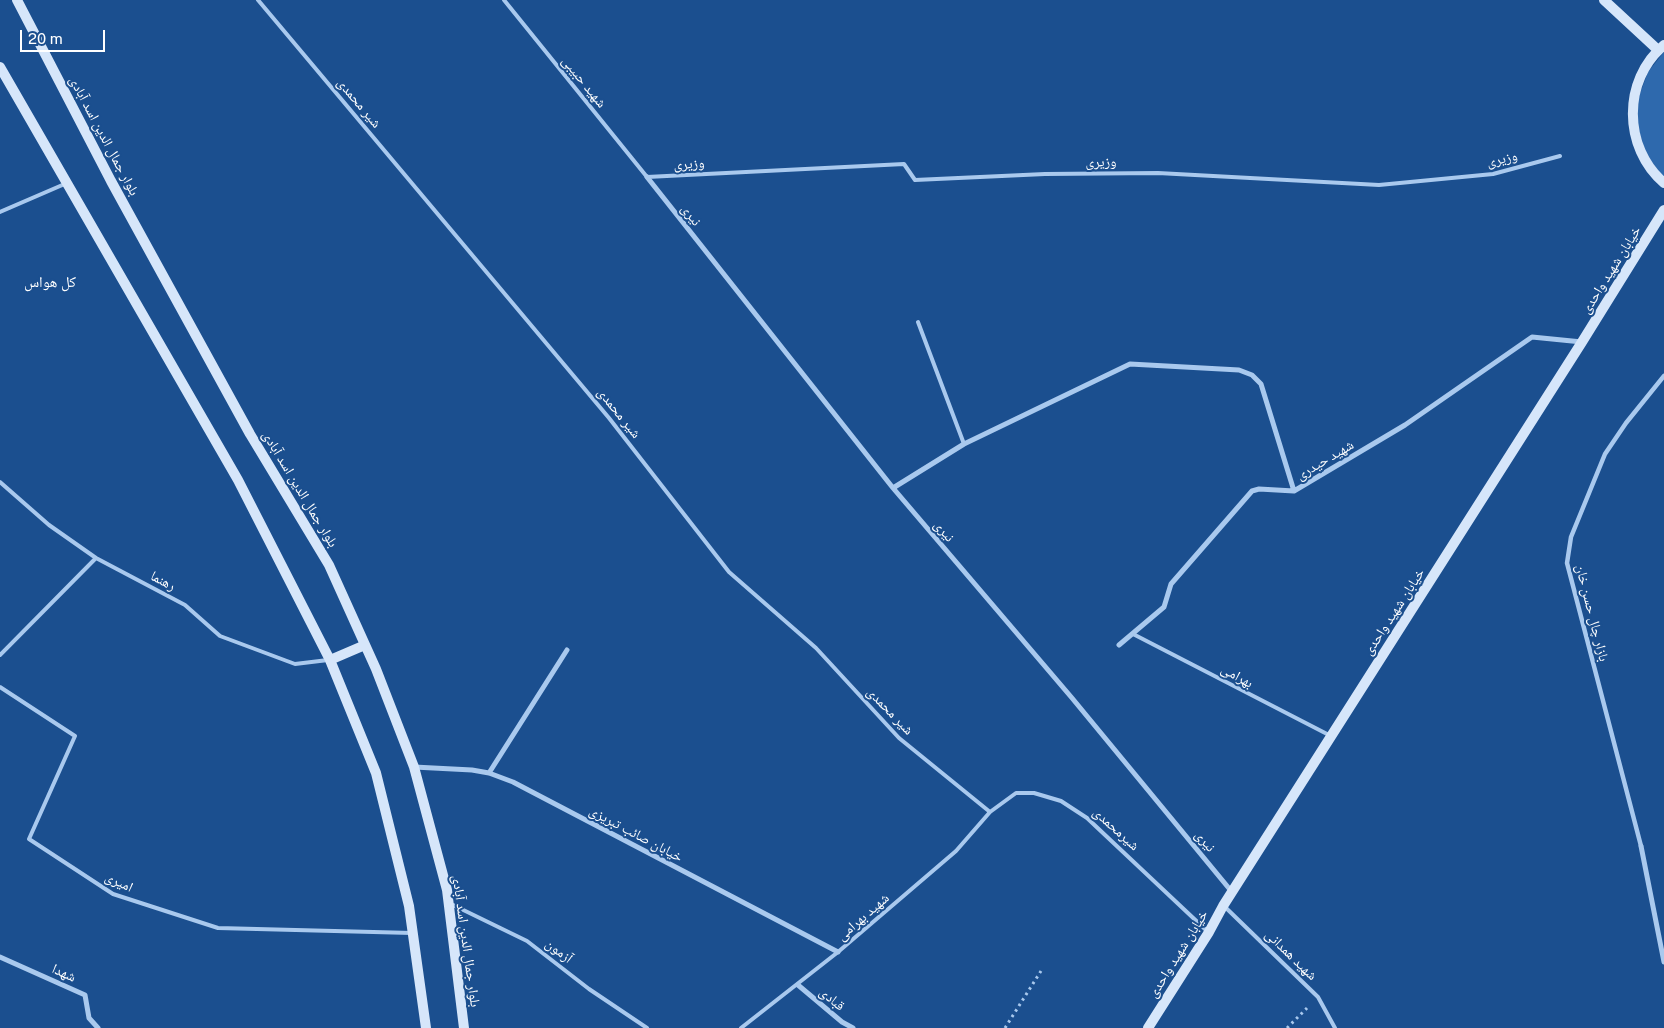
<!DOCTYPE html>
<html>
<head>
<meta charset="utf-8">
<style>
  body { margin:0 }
  #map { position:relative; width:1664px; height:1028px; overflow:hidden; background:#1b4f8f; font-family:"Public Sans",sans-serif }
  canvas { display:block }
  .scale { position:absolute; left:20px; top:30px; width:85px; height:22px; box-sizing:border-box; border:2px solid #fff; border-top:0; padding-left:6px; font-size:15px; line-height:18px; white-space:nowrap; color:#fff; -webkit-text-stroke:4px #1b4f8f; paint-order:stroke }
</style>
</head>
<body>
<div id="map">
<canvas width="1664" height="1028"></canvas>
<div class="scale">20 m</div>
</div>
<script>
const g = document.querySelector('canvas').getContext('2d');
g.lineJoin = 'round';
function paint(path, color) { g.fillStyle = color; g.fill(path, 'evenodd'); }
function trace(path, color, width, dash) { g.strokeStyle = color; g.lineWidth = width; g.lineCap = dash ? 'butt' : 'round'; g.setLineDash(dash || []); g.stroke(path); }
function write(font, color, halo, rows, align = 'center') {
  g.font = font + ' "Public Sans","Noto Naskh Arabic",sans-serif'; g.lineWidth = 4; g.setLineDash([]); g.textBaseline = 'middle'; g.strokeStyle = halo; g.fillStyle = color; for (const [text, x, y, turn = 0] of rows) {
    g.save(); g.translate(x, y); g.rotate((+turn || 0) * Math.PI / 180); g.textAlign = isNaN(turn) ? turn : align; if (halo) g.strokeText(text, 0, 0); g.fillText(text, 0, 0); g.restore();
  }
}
paint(new Path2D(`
  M1664 52V178L1647 156 1638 128V99L1648 72Z`), '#2e69ad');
trace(new Path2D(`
  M1005 1028 1041 971
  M1287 1028 1307 1008`), '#a9c9ee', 3, [2.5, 4]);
trace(new Path2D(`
  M258 0 609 418 729 572 816 648 899 738 990 812
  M504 0 647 177 904 164 915 180 1045 174 1158 173 1379 185 1493 174 1560 156
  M0 212 67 183
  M918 322 964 444
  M0 482 49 525 96 558 185 605 220 636 295 664 328 660
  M1133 634 1329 735
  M0 655 96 558
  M0 687 75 736 29 839 113 894 218 928 412 933
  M451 904 527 941 589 989 647 1028
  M1225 907 1318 997 1335 1028
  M741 1028 838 952 956 851 990 812 1016 793H1034L1061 801 1087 818 1207 931`), '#a9c9ee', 4);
trace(new Path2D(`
  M1641 846 1567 563 1571 537 1605 454 1626 423 1664 376`), '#a9c9ee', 4.5);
trace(new Path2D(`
  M647 177 893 488 1072 698 1232 892
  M893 488 964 444 1130 364 1239 370 1252 375 1261 384 1294 491
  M1119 645 1164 607 1171 584 1252 491 1259 489 1294 491 1405 425 1532 337 1582 342
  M414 767 472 770 489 773 513 782 838 952
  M489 773 567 650
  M1641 846 1664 962
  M0 957 85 995 89 1018 98 1028
  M798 985 842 1022 853 1028`), '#a9c9ee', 5);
trace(new Path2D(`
  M17 0 111 181 250 434 329 565 376 669 414 767 447 890 464 1028
  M1604 0 1658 50
  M1664 45C1622 80 1623 148 1664 183
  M0 67 238 480 330 660 376 773 409 906 426 1028
  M330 660 365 645
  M1148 1028 1209 932 1223 906 1582 342 1664 210`), '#d6e6fa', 10);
write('14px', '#fff', '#1b4f8f', [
  ["شهید حبیبی",584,82,51],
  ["شیر محمدی",359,103,50],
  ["بلوار جمال الدین اسد آبادی",104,136,62],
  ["وزیری",1502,159,-13],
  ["وزیری",1101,162,-1],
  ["وزیری",689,164,-3],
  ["نیری",691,215,52],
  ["خیابان شهید واحدی",1611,270,-58],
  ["شیر محمدی",619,413,51],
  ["شهید حیدری",1325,460,-31],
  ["بلوار جمال الدین اسد آبادی",300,489,59],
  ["نیری",944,531,50],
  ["رهنما",163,581,28],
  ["خیابان شهید واحدی",1394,612,-57],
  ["بازار چال حسن خان",1592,613,76],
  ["بهرامی",1237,676,29],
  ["شیر محمدی",890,711,46],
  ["شیرمحمدی",1116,829,42],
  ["خیابان صائب تبریزی",636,834,28],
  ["نیری",1205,841,50],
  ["امیری",119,882,25],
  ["شهید بهرامی",863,917,-41],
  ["بلوار جمال الدین اسد آبادی",466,941,82],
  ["آزمون",559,951,38],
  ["خیابان شهید واحدی",1178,954,-58],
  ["شهید همدانی",1291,955,44],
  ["شهدا",64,973,24],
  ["قبادی",832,999,40]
]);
write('15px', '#fff', '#1b4f8f', [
  ["کل هواس",50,282]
]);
</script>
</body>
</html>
